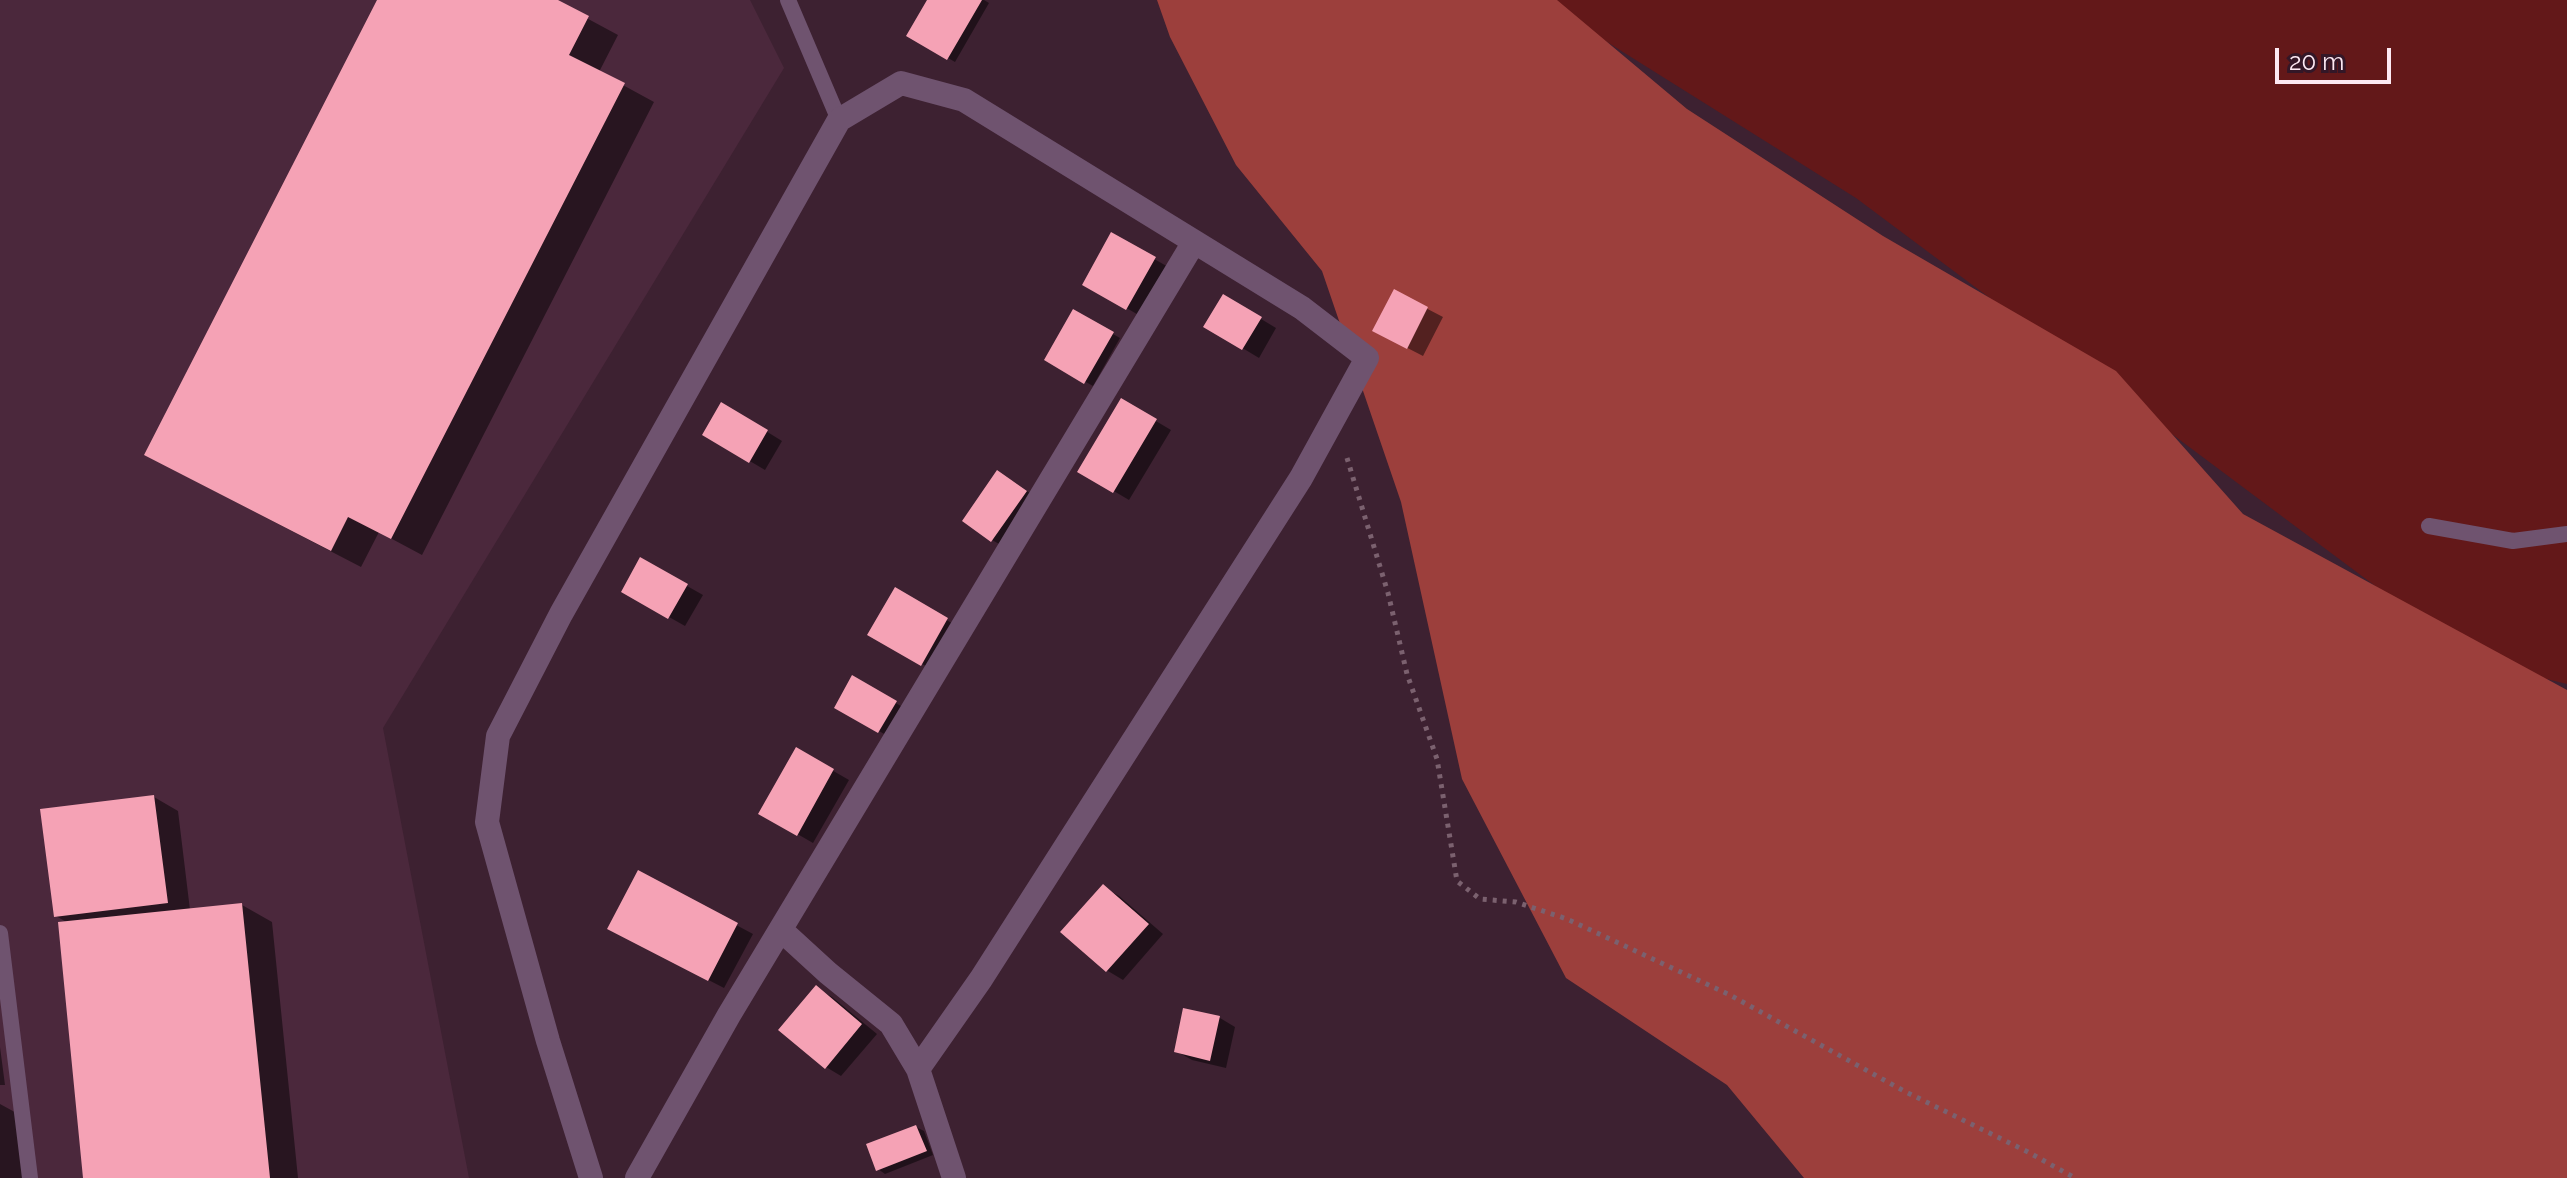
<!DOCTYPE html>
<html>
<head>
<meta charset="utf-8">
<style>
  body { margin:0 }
  #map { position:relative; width:2567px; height:1178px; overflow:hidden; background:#3d2131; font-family:Raleway,sans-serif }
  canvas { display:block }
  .scale { position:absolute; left:2275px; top:48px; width:116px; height:36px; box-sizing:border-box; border:4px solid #fde9f3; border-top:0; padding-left:10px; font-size:24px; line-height:28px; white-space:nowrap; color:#fde9f3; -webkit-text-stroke:6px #331727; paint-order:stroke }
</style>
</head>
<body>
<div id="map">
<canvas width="2567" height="1178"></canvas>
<div class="scale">20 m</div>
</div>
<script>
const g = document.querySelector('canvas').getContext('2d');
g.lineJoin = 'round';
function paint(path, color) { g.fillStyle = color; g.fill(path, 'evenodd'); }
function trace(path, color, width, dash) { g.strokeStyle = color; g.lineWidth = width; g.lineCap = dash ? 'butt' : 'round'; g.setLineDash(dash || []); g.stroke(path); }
paint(new Path2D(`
  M0 0H750L784 68 383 728 469 1178H0Z`), '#4b283c');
paint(new Path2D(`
  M1540 0H2567V684L2477 662 1856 198Z`), '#631819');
paint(new Path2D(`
  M1157 0H1557L1687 109 1883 236 2116 371 2243 514 2567 690V1178H1804L1727 1085 1566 978 1462 779 1401 502 1322 271 1236 165 1170 37Z`), '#9c3f3c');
paint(new Path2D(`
  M379 0H553L618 35 599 72 654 102 422 555 379 532 361 567 176 471Z
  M929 0H984L989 3 955 62 909 35Z
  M1112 235 1170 268 1142 317 1085 284Z
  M1395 292 1443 317 1423 356 1390 339Z
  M1223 296 1276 328 1259 358 1206 326Z
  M1074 312 1120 338 1093 386 1047 360Z
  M1122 401 1171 430 1129 500 1080 471Z
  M722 404 782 441 765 470 704 434Z
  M1013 481 1041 501 1008 549 992 540Z
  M641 560 703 595 685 626 623 591Z
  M895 590 962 629 938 673 870 634Z
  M853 678 911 712 895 740 836 707Z
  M797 750 849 780 813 843 761 813Z
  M154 797 178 811 190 910 242 905 272 922 298 1178H85L68 923 56 916Z
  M639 873 753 934 724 988 625 937Z
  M1103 887 1119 896 1163 934 1123 980 1108 971 1063 932Z
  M816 988 832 997 877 1034 841 1076 826 1067Z
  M1185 1011 1220 1018 1235 1027 1226 1068 1192 1060 1176 1051Z
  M0 1047 5 1085H0Z
  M0 1104 22 1116 29 1178H0Z
  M916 1127 924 1131 933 1155 885 1174 878 1169Z`), '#0007');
paint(new Path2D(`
  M377 0H558L589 16 569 55 625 83 391 539 348 517 331 551 144 455Z
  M927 0H982L947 60 906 36Z
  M1111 232 1156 257 1126 310 1082 285Z
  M1394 289 1428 307 1407 349 1372 331Z
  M1223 294 1262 317 1242 350 1203 327Z
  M1073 309 1114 332 1084 384 1044 360Z
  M1121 398 1157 419 1113 493 1077 472Z
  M721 402 768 430 749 463 702 435Z
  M997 470 1027 491 991 542 962 521Z
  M640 557 688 584 668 619 621 592Z
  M895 587 948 618 921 666 867 635Z
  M852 675 897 701 878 733 834 708Z
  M796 747 834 769 797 836 758 814Z
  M154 795 168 903 54 917 40 809Z
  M638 870 738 923 708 981 607 929Z
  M1103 884 1149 924 1106 972 1060 932Z
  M242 903 270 1178H83L58 922Z
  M816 985 862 1024 825 1069 778 1030Z
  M1183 1008 1220 1016 1210 1061 1174 1052Z
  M916 1125 927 1151 876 1171 866 1144Z`), '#f5a2b5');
trace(new Path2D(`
  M1347 458 1388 593 1407 674 1437 759 1457 881 1480 899 1516 902 1567 919 1730 995 1904 1091 2028 1152 2075 1178`), '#7b616f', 5, [4, 6]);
trace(new Path2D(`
  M788 0 839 120
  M2429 526 2513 541 2567 534
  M0 933 30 1178`), '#6f536f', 16);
trace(new Path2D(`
  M781 930 828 973 891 1024 918 1069 954 1178
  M591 1178 548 1041 487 822 498 736 561 614 839 120 901 83 964 100 1302 308 1367 358 1301 478 981 979 918 1069
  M637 1178 729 1015 1194 242`), '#6f536f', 24);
</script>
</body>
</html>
